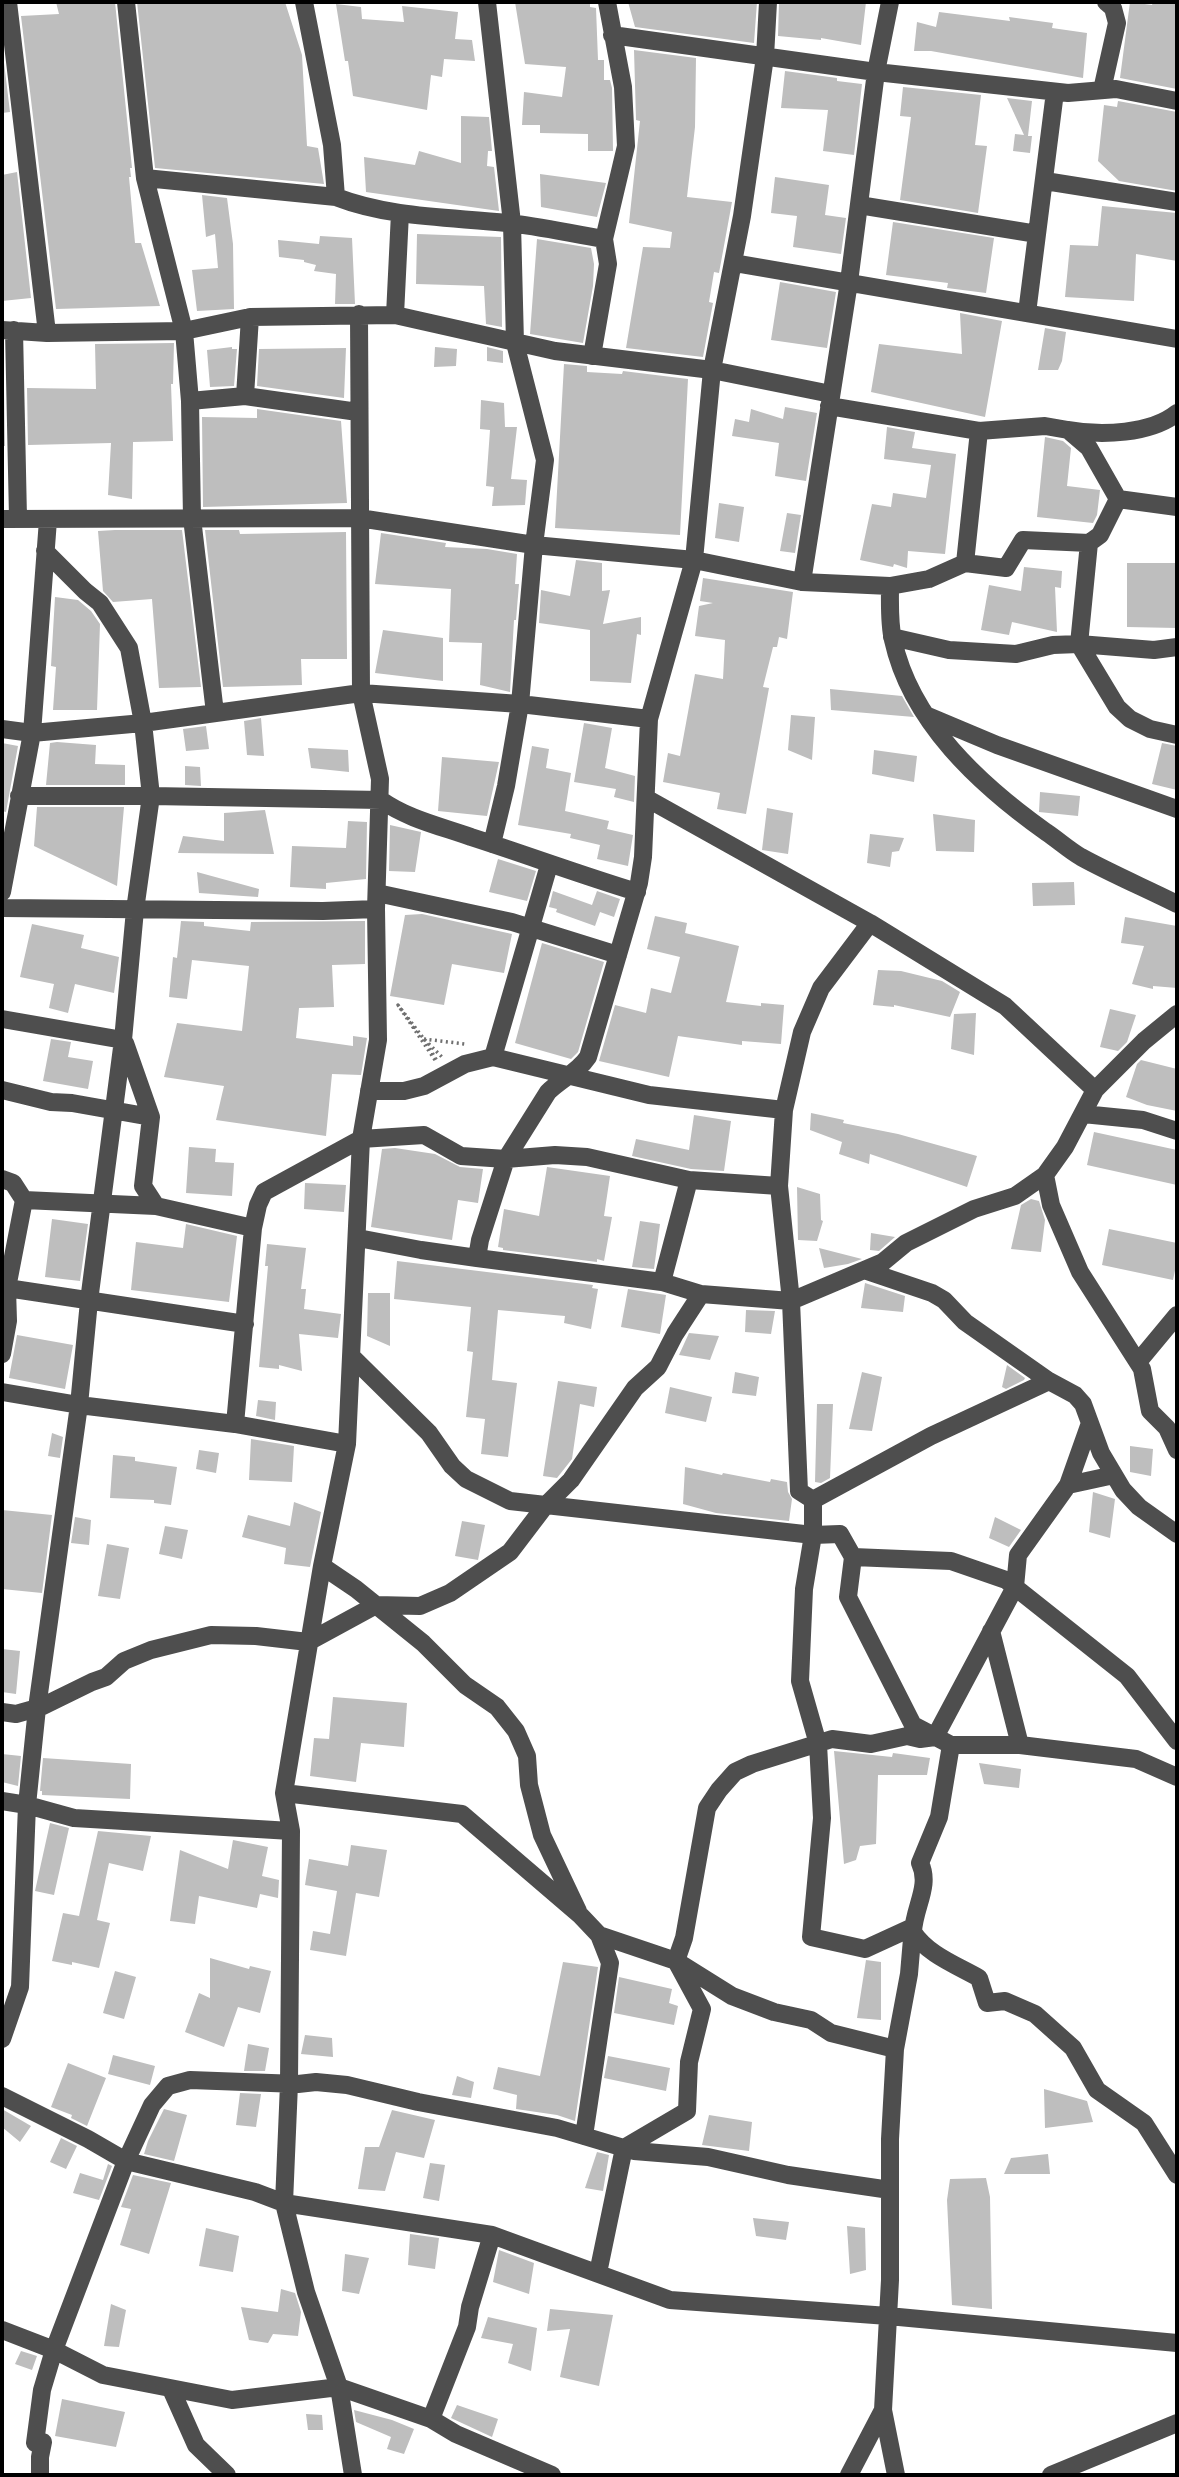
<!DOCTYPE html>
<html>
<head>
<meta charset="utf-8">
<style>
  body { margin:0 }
  #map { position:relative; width:1179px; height:2477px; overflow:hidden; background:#fff; font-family:"Fira Sans",sans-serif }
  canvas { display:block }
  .frame { position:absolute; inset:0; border:4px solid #000; pointer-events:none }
</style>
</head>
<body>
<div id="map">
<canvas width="1179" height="2477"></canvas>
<div class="frame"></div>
</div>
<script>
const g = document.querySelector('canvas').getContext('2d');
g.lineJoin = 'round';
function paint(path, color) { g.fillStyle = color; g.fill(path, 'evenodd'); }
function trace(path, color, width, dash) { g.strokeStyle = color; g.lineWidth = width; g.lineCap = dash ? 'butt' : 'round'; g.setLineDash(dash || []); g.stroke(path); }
paint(new Path2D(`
  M56 2H115L132 168H130L131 177H129L135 243H141L160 306 56 309 21 16 59 14Z
  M137 2H285L302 55 307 146 318 148 324 184 155 168Z
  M515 2H590V7L596 8 598 60H604V80H610L612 88 613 151H588V134L540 133V125H522L524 92 562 97 566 67 525 64Z
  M628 2H757L754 43 635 27Z
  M779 2H866L861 45 821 38V40L778 36Z
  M1130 2 1152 5 1153 2H1177V89L1120 78Z
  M336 4 361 7 362 19 404 22 402 6 458 12 455 39 472 40 475 61 444 59 442 77 431 75 427 110 353 96 348 61H345Z
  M939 12 1010 21 1009 17 1053 23 1052 28 1087 33 1083 78 931 51H914L917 22 936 27Z
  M2 46 10 112 2 113Z
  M634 50 696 58 695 127 687 197 732 202 719 273 714 272 709 302 713 303 703 357 626 348 643 247 670 248 672 232 629 223 640 121 636 120Z
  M785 71 837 78V81L862 84 854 155 823 151 828 110 781 108Z
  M903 87 981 95 975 145 987 146 978 213 900 200 911 117 900 116Z
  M1007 98 1032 101 1028 136H1032L1030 153 1013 151 1015 134 1024 135Z
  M1118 101 1177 112V191L1119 181 1098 161 1104 105 1117 107Z
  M461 116 489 117 492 151H488L487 166 494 167 499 211 366 192 364 157 415 165 419 151 461 163Z
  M17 172 31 298 2 301V175Z
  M540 174 606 183 597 217 541 207Z
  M775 177 829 185 825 215 846 218 841 254 793 247 797 216 771 213Z
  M202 195 227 198 233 244 234 309 197 311 192 270 218 268 215 234 206 237Z
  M1102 206 1177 213V261L1136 254 1134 301 1065 297 1070 245 1098 246Z
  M893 222 994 238 986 293 947 288 948 283 886 275Z
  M417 234 501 237 502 327 486 324 484 286 416 284Z
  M320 236 352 238 355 304H335L336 274 314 271 316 265 304 262V260L279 257 278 240 319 244Z
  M537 239 591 248 594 264 593 286 583 343 530 334Z
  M780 282 836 292 827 348 771 340Z
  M960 313 1002 321 985 417 871 392 879 344 962 354Z
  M1045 328 1066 332 1062 361 1058 370H1038Z
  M174 343 173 384H171L173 441 133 442 132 499 108 495 111 443 28 445 27 388 96 389 95 344Z
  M232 347V349H237L234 386 210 387 207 350Z
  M435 347 457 349 456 366 434 367Z
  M487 347 503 351V363L487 361Z
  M346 348 344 398 257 386 259 349Z
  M564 364 587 366V372L622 374 623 371 688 379 680 535 555 528Z
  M2 388H4L5 446H2Z
  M481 400 504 403 505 427H517L511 479 527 480 525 505 492 506 494 487 486 486 490 430 480 429Z
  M785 407 817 413 806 481 775 476 779 443 732 436 735 419 749 422 751 409 783 419Z
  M257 409 341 421 347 503 203 507 202 417 257 418Z
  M887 427 915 432 912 448 956 454 945 554 908 551 907 568 894 564 893 567 860 560 872 504 891 507 893 493 926 498 931 465 884 459Z
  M1045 437 1063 441 1071 448 1067 486 1100 490 1097 515 1093 523 1037 517Z
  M719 503 744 507 739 542 715 538Z
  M787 513 801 515 795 553 780 551Z
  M115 530H182L201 687 159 688 152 599 113 602 103 591 98 531Z
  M205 530H239L240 534 346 532 347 659H301L302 685 223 687Z
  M381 533 446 543 445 547 487 549 517 554 515 584H519L516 620H514L510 692 480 685 482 643 449 642 451 589 375 584Z
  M576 560 602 563V591L610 590 603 624 641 617V635L637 634 631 683 590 681V630L539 623 541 590 570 596Z
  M1127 563H1177V628L1127 627Z
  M1024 567 1062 571 1061 588 1055 587 1057 632 1012 622 1009 635 981 630 989 585 1021 591Z
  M703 578 793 592 787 639 779 637 777 647H773L763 687 769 688 746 814 717 809 720 793 663 782 668 753 680 756 695 674 723 679 725 640 695 636 699 606 713 603 700 601Z
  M55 597 78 600 91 611 100 624 97 710H53L56 667 51 666Z
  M383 630 443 638V681L375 673Z
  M830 689 902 696 914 717 831 710Z
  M791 715 815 717 812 760 788 750Z
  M261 718 264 756 247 755 244 721Z
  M584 723 612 728 605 768 635 776 634 802 614 797 616 789 574 782Z
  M206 726 209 749 186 751 183 729Z
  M57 742 96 745 95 764 125 765V785H46L50 743Z
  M2 743 18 746 6 812 2 811Z
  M1162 743 1177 746V790L1152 784Z
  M532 746 549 749 546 768 571 773 565 811 609 821 607 829 633 835 628 866 597 859 600 845 570 838 571 834 518 825Z
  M308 748 348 750 349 772 311 768Z
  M874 750 917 756 914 782 872 774Z
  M442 757 499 762 487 816 438 811Z
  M185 766 200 767 201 786 185 785Z
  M1040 792 1080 796 1078 816 1039 812Z
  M37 807H124L117 886 34 846Z
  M767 808 793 813 788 854 762 850Z
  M265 810 274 854 178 853 183 836 224 841V813Z
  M933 814 975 820 974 852 936 851Z
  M348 821 367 822 366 879 326 883V889L290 887 292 846 346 848Z
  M390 825 421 832 415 872 389 871Z
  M870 834 904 838 899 851 892 852 890 867 867 863Z
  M498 859 536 871 527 901 489 892Z
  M197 872 259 889 258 897 199 893Z
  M1074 882 1075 905 1033 906 1032 883Z
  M553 891 592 905 597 891 620 899 614 917 600 912 595 926 556 912 557 909 549 907Z
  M422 914 512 934 504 973 452 964 444 1005 390 996 405 915Z
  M655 916 687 923 685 933 739 946 726 1002 761 1006V1003L784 1005 781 1044 742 1041V1045L678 1036 669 1077 599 1061 615 1005 646 1013 651 988 671 993 680 957 647 949Z
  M1125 917 1177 926V988L1153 986V989L1132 984 1144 946 1121 943Z
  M181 921 204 922V926L250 931 251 922 365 921V964L332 965 334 1007 299 1008 296 1038 353 1046V1036L367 1038 361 1075 332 1074 326 1136 216 1120 224 1086 164 1077 177 1023 242 1031 249 966 192 960 187 999 169 997 173 957 177 958Z
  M32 924 84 935 81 948 119 957 114 993 75 984 68 1013 49 1008 54 984 20 977Z
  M542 943 604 962 578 1052 571 1059 515 1043Z
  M878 970 901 971 942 981 960 992 950 1017 894 1005V1007L873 1005Z
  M1110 1009 1136 1015 1127 1042 1118 1051 1100 1047Z
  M976 1013 974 1055 951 1049 954 1014Z
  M51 1039 71 1042 68 1057 93 1061 88 1089 43 1081Z
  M1141 1060 1177 1069V1111L1147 1105 1126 1097 1137 1064Z
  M811 1113 844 1120 843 1123 898 1134 977 1156 967 1187 870 1154 869 1164 839 1154 842 1142 810 1130Z
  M694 1115 731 1121 724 1171 691 1169 632 1156 636 1139 689 1150Z
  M1094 1132 1177 1150V1185L1087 1165Z
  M189 1147 216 1149 215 1162 234 1163 232 1196 186 1193Z
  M395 1148 435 1154 460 1167 483 1169 478 1203 458 1200 452 1240 371 1227 382 1149Z
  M547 1167 610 1176 604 1216 612 1217 604 1261 597 1259V1262L503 1250V1248L498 1247 504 1209 539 1216Z
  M305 1183 346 1185 344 1212 304 1209Z
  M797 1187 820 1194 821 1220 823 1221 817 1241 798 1240Z
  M1031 1199 1039 1201 1045 1220 1041 1252 1011 1249 1021 1205Z
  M52 1219 88 1224 80 1281 45 1277Z
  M640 1221 660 1224 654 1269 632 1267Z
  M186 1224 237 1236 229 1302 131 1290 136 1242 183 1248Z
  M1109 1229 1177 1243V1261L1173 1280 1102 1265Z
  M871 1233 895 1237 879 1251 870 1250Z
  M267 1244 306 1248 301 1289H306L304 1309 341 1314 338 1338 299 1334 302 1371 279 1365V1369L259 1367 268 1266H265Z
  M819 1248 862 1259 848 1264 824 1268Z
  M397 1261 593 1285 592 1288 598 1289 591 1329 564 1323 565 1316 498 1310 492 1380 517 1383 508 1457 481 1454 485 1419 466 1417 473 1352 467 1351 471 1307 394 1299Z
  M865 1283 905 1296 903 1312 861 1308Z
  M628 1289 666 1295 660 1334 621 1327Z
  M368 1293H390V1346L367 1336Z
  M746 1310 775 1311 771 1334 745 1332Z
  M689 1333 719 1336 710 1360 679 1355Z
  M17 1335 73 1345 65 1389 9 1378Z
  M1007 1365 1025 1378 1024 1380 1006 1389 1002 1387Z
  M735 1372 759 1377 756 1396 732 1393Z
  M862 1372 882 1377 872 1431 849 1429Z
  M558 1381 597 1387 594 1407 580 1404 572 1459 557 1478 543 1476Z
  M670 1387 712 1397 706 1422 665 1413Z
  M258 1400 276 1402 275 1420 256 1416Z
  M817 1404H833L830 1478 821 1483 815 1482Z
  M52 1433 63 1437 60 1458 48 1456Z
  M251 1439 294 1446 292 1482 249 1480Z
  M1130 1446 1153 1449 1151 1476 1130 1472Z
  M199 1450 219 1453 216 1473 196 1469Z
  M113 1455 135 1457V1461L177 1467 171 1505 154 1503V1500L110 1498Z
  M685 1467 722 1475 723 1473 770 1482 771 1479 787 1482 788 1492 792 1499 789 1521 716 1513 683 1504Z
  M1093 1492 1115 1499 1110 1538 1089 1532Z
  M294 1502 321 1512 310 1567 284 1564 286 1548 242 1537 248 1515 290 1526Z
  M2 1510 52 1515 42 1593 2 1589Z
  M75 1517 91 1520 89 1545 71 1543Z
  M995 1517 1021 1530 1009 1547 989 1538Z
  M462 1521 485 1525 478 1560 455 1556Z
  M165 1526 188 1530 182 1559 159 1554Z
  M107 1544 129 1548 120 1599 98 1596Z
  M2 1649 20 1651 16 1694 2 1692Z
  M333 1697 407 1703 404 1747 361 1743 356 1782 310 1776 314 1738 329 1739Z
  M834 1751 892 1757 893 1753 930 1758 927 1775H878L876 1844 860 1846 856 1860 844 1864Z
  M2 1754 21 1756 18 1786 2 1782Z
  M43 1758 131 1764 130 1799 42 1795V1791H40Z
  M979 1763 1021 1769 1019 1788 984 1784Z
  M50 1823 69 1828 54 1895 35 1891Z
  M98 1831 151 1836 143 1871 109 1863 97 1920 110 1923 99 1968 72 1962V1965L52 1961 63 1913 79 1916Z
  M233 1840 268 1847 262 1876 279 1880 278 1898 260 1894 257 1908 199 1896 195 1924 170 1921 180 1850 228 1869Z
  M351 1845 387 1850 379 1897 356 1893 346 1956 310 1950 313 1931 330 1934 337 1891 305 1885 309 1859 348 1866Z
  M210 1958 249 1969 250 1966 271 1971 260 2013 238 2007 224 2047 185 2032 199 1993 210 1998Z
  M866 1960 881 1962V2020L857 2018Z
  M563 1962 598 1967 575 2121 557 2115 516 2109 517 2095 493 2089 498 2067 540 2076Z
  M115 1971 136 1977 124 2019 103 2013Z
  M619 1977 672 1989 669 2003 678 2006 674 2025 614 2013Z
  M305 2035 332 2038 333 2057 301 2054Z
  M248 2044 269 2048 265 2071H244Z
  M113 2055 155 2066 150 2085 108 2074Z
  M608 2056 670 2068 666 2091 604 2078Z
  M68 2063 106 2078 87 2126 71 2118 72 2115 51 2107Z
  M457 2076 474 2082 471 2098 452 2095Z
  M1044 2089 1087 2101 1093 2122 1045 2128Z
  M240 2093 261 2094 256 2127 236 2125Z
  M2 2109 31 2126 20 2142 2 2127Z
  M164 2109 187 2115 174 2161 144 2154 148 2141Z
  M392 2110 435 2120 424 2158 396 2152 385 2191 358 2189 365 2147H379Z
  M709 2115 752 2122 749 2151 702 2145Z
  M61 2138 77 2146 66 2169 50 2162Z
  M597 2152 609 2155 603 2191 585 2188Z
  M1048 2154 1050 2174H1004L1011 2158Z
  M430 2163 445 2165 439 2201 423 2198Z
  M108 2164 112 2166 99 2200 73 2193 80 2173 103 2180Z
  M133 2175 171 2183 149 2254 120 2245 131 2209 121 2207Z
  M986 2178 990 2197 992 2309 952 2305 947 2200 950 2179Z
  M753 2218 789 2222 786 2240 756 2236Z
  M847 2226 865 2228 866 2270 850 2274Z
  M206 2228 239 2236 233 2272 199 2266Z
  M410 2234 439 2238 435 2269 408 2265Z
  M499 2250 534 2263 529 2294 493 2282Z
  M345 2254 369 2258 359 2294 342 2291Z
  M281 2289 295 2293 301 2312 298 2336 273 2334 268 2343 249 2340 241 2307 278 2312Z
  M111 2304 126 2310 119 2347 104 2346Z
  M550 2309 613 2315 599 2386 560 2377 570 2329 547 2331Z
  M488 2317 537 2328 531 2371 508 2363 513 2344 481 2338Z
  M21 2351 37 2356 32 2370 15 2364Z
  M62 2399 125 2412 116 2447 55 2436Z
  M457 2405 498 2419 492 2437 451 2418Z
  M354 2410 392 2420 414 2429 404 2454 387 2449 391 2437 356 2422Z
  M306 2414 322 2415 323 2430H308Z`), '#bebebe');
trace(new Path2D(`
  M424 1039 437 1061
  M424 1039 465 1044
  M435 1060 398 1005 424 1039 443 1058`), '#707070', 3.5, [2, 3.5]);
trace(new Path2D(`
  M8 2 47 333
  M126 2 145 178 184 331 190 401 192 518 215 713
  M304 2 332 145 336 197
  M487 2 512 223 515 343 545 460 534 545 520 704 506 786 492 844
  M612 35 876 72 1068 93 1116 89 1177 101
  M1102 90 1117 23 1113 8 1106 2
  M145 178 336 197C390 218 451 217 507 223 540 226 572 234 604 239
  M1045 181 1177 202
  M859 205 1037 234
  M734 263 1177 339
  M1027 313 1055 92
  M395 315 400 213
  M2 330 47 333 184 331 250 317 395 315 555 351 712 370 831 394
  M14 330 18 518
  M592 356 608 264 604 239 626 146 623 87 607 2
  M245 396 250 317
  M190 401 245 396 358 412
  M829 406 979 431 1045 426 1068 430 1089 448 1118 499 1177 507
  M1069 430C1101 436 1151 434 1177 413
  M2 519 359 518 534 545 694 560 802 582 890 586 929 579 965 563 1006 568 1023 540 1089 543 1100 535 1118 499
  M1089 543 1079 644 1117 707 1130 719 1150 729 1177 735
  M965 563 979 431
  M802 582 849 282 876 72 890 2
  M890 586C890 603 889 623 893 640 911 722 980 785 1046 832 1058 840 1069 850 1081 857 1112 874 1145 888 1177 904
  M892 637 949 650 1016 654 1053 645 1079 644 1154 650 1177 647
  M928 716 997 745 1177 809
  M2 729 32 733 143 723 361 693 520 704 649 719
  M19 796H151L381 800C408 819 440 826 471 837 527 855 581 875 637 892
  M646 798 870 923 1005 1006 1095 1090
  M2 892 32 733 48 520
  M377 893 512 922 618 955
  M2 908 323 911 376 909
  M870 923 821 988 802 1032 784 1110 779 1186 791 1301 799 1491 813 1500V1535L840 1534 853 1557 848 1597 913 1725 951 1745 939 1817 920 1863C931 1886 914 1907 913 1932 927 1954 956 1965 979 1978L987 2003 1005 2001 1035 2014 1073 2048 1097 2090 1144 2123 1177 2175
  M2 1019 123 1040
  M125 1043 151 1117 143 1186 156 1206
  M493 1057 549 865
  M2 1090 51 1102 72 1103 151 1117
  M369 1091H404L424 1086 465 1064 493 1057 649 1095 784 1110
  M1083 1114 1143 1120 1177 1131
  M1045 1175 1051 1205 1080 1272 1142 1369 1150 1411 1167 1428 1177 1450
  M2 1179 13 1183 24 1200 156 1206 253 1228
  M358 1238 421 1250 477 1258 480 1240 506 1159 548 1092C561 1079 578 1072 588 1057L639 883 643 857 649 719 694 560 712 370 742 216 765 57 768 2
  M477 1258 662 1282 701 1294
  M864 1270 932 1293 944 1300 965 1322 1049 1381 1075 1395 1083 1404 1101 1453 1123 1490 1139 1507 1177 1534
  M662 1282 689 1180
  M7 1288 245 1324
  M2 1354 8 1321 7 1288 24 1200
  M351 1356 429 1433 452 1466 466 1479 510 1501 813 1535 804 1589 800 1681 818 1744 822 1818 811 1937 865 1949 913 1927 909 1974 895 2049 890 2139V2280L883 2410 896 2475
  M1138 1362 1177 1315
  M2 1392 79 1405 235 1424 347 1444
  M1090 1423 1068 1485 1114 1475
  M235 1424 253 1228 258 1205 264 1192 361 1139 424 1135 461 1156 506 1159 555 1155 587 1157 689 1180 779 1186
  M813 1500 931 1436 1049 1381
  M853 1557 951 1561 1006 1580 1127 1676 1177 1741
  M322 1566 356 1589 423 1643 465 1685 497 1707 516 1731 527 1756 529 1785 542 1835 578 1911
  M991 1631 1020 1745
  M2 1712 16 1714 41 1707 92 1682 106 1677 124 1661 151 1650 211 1635 256 1636 308 1642 376 1605 420 1606 450 1593 510 1552 545 1506 571 1480 635 1388 658 1367 675 1334 701 1294 791 1301 883 1262 906 1243 974 1209 1015 1196 1045 1175 1065 1147 1095 1090 1144 1041 1177 1014
  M951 1745H1020L1136 1759 1177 1777
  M284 1793 462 1814 581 1916 599 1935 610 1963 584 2136
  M2 1801 27 1805 74 1818 291 1831
  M599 1935 676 1961 732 1996 774 2012 811 2020 831 2033 895 2049
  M2 2039 20 1987 27 1805 37 1708 79 1405 89 1301 123 1040 135 910 151 796 143 723 129 648 100 603 85 591 45 551
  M2 2096 88 2139 126 2161 255 2192 284 2203 492 2235 670 2300 888 2316 1177 2343
  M598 2273 624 2148 687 2111 689 2062 702 2009 676 1961 684 1938 707 1808 719 1790 735 1772 752 1764 832 1739 871 1744 907 1736 920 1739 935 1737 1015 1587 1018 1555 1068 1485
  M2 2330 54 2350 103 2375 232 2400 339 2387 431 2419 456 2434 552 2475
  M171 2389 196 2445 227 2475
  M431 2419 467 2327 470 2307 492 2235
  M40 2475V2457L43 2442 35 2443 42 2390 54 2350 126 2161 152 2105 168 2086 190 2080 298 2084 316 2082 347 2085 418 2102 557 2128 634 2151 708 2157 788 2175 890 2190
  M353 2475 339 2387 306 2292 284 2203 289 2084 291 1831 284 1793 322 1566 347 1444 361 1139 378 1040 376 909 380 779 361 693 359 314
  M849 2475 883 2410
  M1051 2475 1177 2423`), '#4e4e4e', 18);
</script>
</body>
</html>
